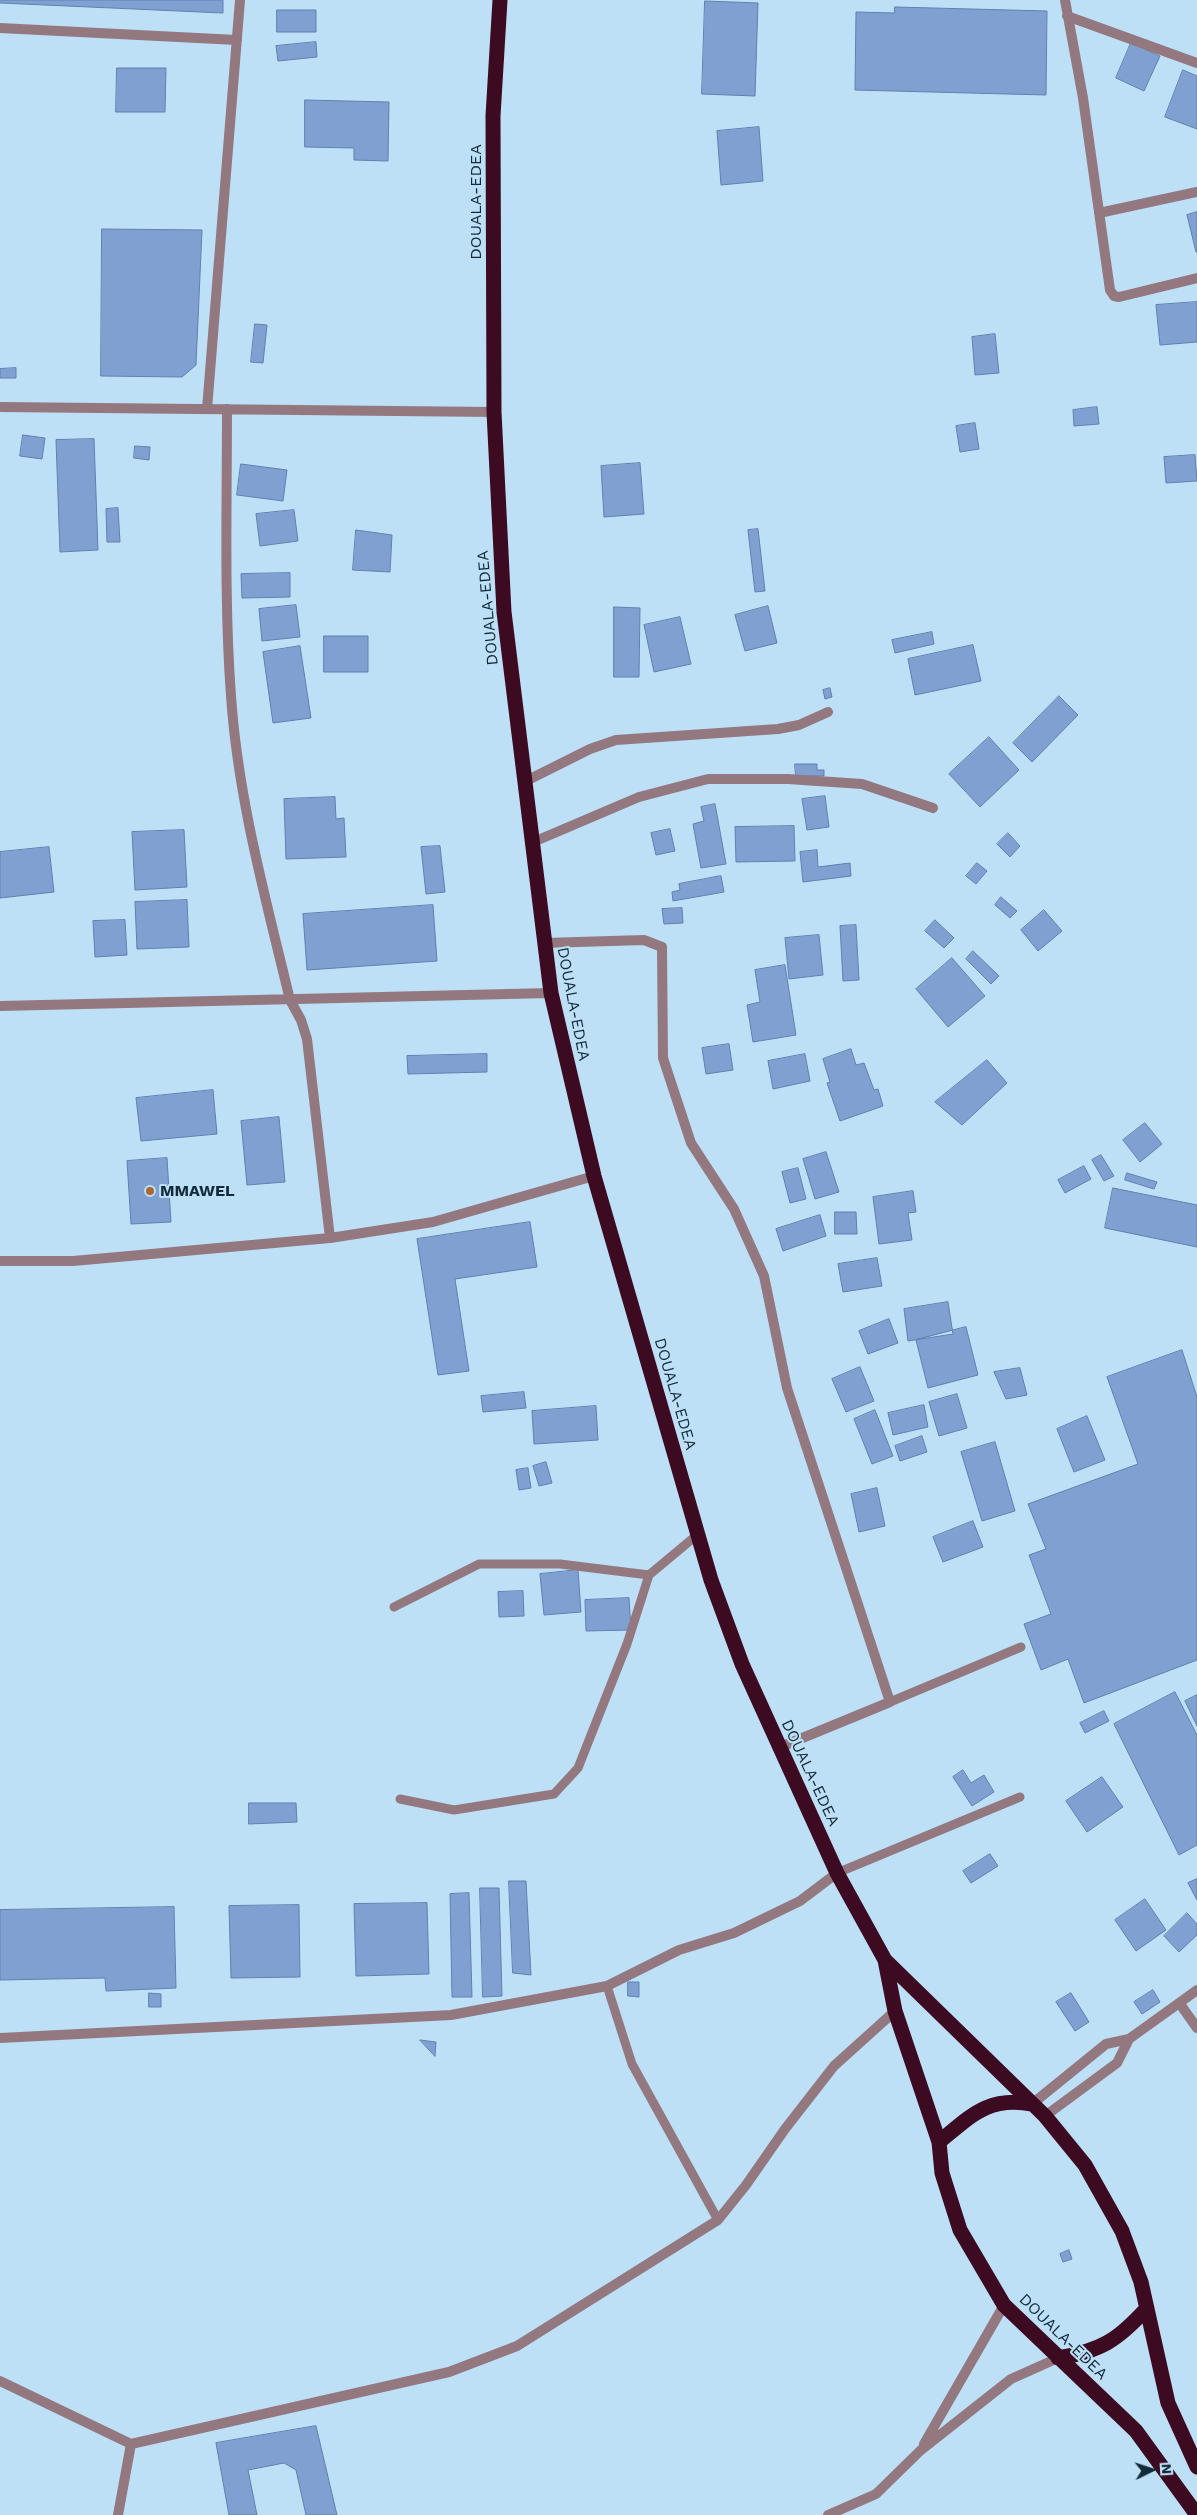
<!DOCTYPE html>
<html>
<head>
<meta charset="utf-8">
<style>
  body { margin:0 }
  #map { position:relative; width:1197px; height:2515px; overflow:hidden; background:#bde0f7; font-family:"Work Sans",sans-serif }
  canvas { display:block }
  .north { position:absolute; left:1127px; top:2445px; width:50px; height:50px; -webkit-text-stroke:4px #bde0f7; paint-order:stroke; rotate:86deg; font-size:14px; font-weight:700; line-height:20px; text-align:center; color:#122a39 }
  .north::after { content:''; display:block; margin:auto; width:18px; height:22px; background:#122a39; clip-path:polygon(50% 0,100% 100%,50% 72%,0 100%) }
</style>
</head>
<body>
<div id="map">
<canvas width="1197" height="2515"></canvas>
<div class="north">N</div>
</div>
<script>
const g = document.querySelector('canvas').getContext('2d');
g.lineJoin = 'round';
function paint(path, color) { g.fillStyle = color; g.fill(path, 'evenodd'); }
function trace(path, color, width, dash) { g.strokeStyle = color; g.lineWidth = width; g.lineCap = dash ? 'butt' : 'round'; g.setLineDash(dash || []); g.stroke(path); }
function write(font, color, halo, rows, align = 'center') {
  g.font = font + ' "Work Sans",sans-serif'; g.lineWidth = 4; g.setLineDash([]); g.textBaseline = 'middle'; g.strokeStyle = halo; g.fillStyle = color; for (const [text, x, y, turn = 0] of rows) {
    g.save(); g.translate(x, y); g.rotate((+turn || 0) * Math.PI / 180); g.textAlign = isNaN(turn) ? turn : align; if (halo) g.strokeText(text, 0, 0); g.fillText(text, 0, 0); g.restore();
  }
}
const building = new Path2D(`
  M0 0H223V13L0 3Z
  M705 1 758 3 755 96 702 94Z
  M895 7 1047 11 1046 95 855 90 856 12 894 13Z
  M277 10H316V32H277Z
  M316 42 317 57 278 61 276 46Z
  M1131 43 1160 56 1144 91 1116 78Z
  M117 68H166L165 112H116Z
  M1183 70 1197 76V129L1165 117Z
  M305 100 389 102 388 161 354 160V148L305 147Z
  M759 127 763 181 721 185 717 131Z
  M1197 212V252H1196L1187 215Z
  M102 229 202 230 196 365 182 377 101 376Z
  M1197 302V342L1160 345 1156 305Z
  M255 324 267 325 263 363 251 362Z
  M995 334 999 373 975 375 972 337Z
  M16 368V378H0V369Z
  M1097 407 1099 424 1074 426 1073 410Z
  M975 423 979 449 960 452 956 426Z
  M23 435 45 438 42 459 20 456Z
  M94 439 98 550 60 552 56 440Z
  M135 446 150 447 149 460 134 458Z
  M1195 455 1197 481 1166 483 1164 457Z
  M640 463 644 514 604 517 601 466Z
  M241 464 287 470 283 501 237 495Z
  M118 508 120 542H107L106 509Z
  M294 510 298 541 260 546 256 514Z
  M758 529 765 591 755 592 748 530Z
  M356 530 392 535 390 572 353 570Z
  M290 573V597L242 598 241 574Z
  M296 605 300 637 262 641 259 609Z
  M768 606 777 643 745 651 735 615Z
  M614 607 640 608 639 677H614Z
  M680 617 691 664 654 672 644 625Z
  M932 632 934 644 895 653 892 640Z
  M324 636H368V672H324Z
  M973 645 981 681 915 695 908 659Z
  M300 646 311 718 273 723 263 652Z
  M830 688 832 697 825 699 823 690Z
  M1059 696 1078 715 1032 762 1013 743Z
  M989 737 1019 770 980 807 949 774Z
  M795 764H817V770H824V776H796Z
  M825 796 829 827 807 830 802 799Z
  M335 797 336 819 344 818 346 857 286 859 284 799Z
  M715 804 726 864 701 868 693 824 704 821 701 807Z
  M794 826 795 861 736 862 735 827Z
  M670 829 675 851 656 855 651 833Z
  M184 830 187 887 135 890 132 832Z
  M1008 833 1020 846 1010 857 997 844Z
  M440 846 445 892 426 894 421 847Z
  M49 847 54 892 0 898V852Z
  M817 850 818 867 850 863 851 876 803 882 800 852Z
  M977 863 987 871 976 884 966 876Z
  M721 876 724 892 673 901 672 892 680 890 679 884Z
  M1001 897 1017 911 1010 918 995 905Z
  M187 900 189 947 137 949 135 902Z
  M433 905 437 961 307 970 303 914Z
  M682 908 683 923 664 924 662 909Z
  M1044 910 1062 931 1038 951 1021 930Z
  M125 920 127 955 95 957 93 921Z
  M935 920 954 938 944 948 925 931Z
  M856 925 859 980 843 981 840 926Z
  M819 935 823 975 789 979 785 938Z
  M973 951 999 976 991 984 966 959Z
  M952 958 985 996 948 1027 916 989Z
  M785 965 796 1035 753 1042 747 1005 760 1002 755 970Z
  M729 1044 733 1070 706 1074 702 1048Z
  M851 1049 856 1065 864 1063 874 1090 878 1089 883 1106 840 1121 827 1083 830 1082 823 1059Z
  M487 1054V1072L408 1074 407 1056Z
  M805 1054 810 1081 773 1089 768 1061Z
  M987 1060 1007 1083 962 1125 935 1102Z
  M213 1090 217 1134 141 1141 136 1098Z
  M279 1117 285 1182 247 1185 241 1121Z
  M1145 1123 1162 1144 1140 1162 1123 1140Z
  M826 1152 839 1192 815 1199 803 1159Z
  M1101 1155 1114 1176 1104 1181 1092 1160Z
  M167 1158 171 1222 131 1224 127 1161Z
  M1084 1166 1091 1179 1065 1193 1058 1180Z
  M798 1168 806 1199 790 1203 782 1172Z
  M1127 1173 1157 1182 1154 1189 1125 1180Z
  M1113 1188 1197 1205V1247L1105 1228Z
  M913 1191 916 1212 908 1213 912 1240 879 1244 873 1197Z
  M835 1212H856L857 1234H835Z
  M820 1215 826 1236 783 1251 776 1229Z
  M530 1222 537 1267 455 1279 469 1371 438 1375 417 1239Z
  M877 1258 882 1286 843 1292 838 1264Z
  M948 1302 953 1334 908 1341 904 1309Z
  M889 1319 898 1343 868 1354 859 1331Z
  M966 1327 978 1375 928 1388 916 1340Z
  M1182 1350 1197 1397V1660L1084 1703 1068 1659 1041 1670 1024 1624 1051 1614 1029 1555 1046 1549 1028 1504 1138 1464 1107 1377Z
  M860 1367 874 1401 846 1412 832 1379Z
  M1020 1368 1027 1395 1006 1399 994 1372Z
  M524 1392 526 1408 483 1412 481 1396Z
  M957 1394 967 1428 939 1436 929 1402Z
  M924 1405 928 1427 893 1435 888 1413Z
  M596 1406 598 1440 534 1444 532 1411Z
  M875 1410 893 1456 872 1464 854 1419Z
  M1087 1416 1105 1460 1074 1472 1057 1429Z
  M922 1436 927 1452 900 1461 895 1446Z
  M995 1442 1015 1511 982 1521 961 1452Z
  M546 1462 552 1483 539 1486 533 1466Z
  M528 1468 531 1488 519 1490 516 1470Z
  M877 1488 885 1526 859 1532 851 1494Z
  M973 1521 983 1547 943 1562 933 1537Z
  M578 1570 581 1612 544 1615 540 1574Z
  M523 1591 524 1616 499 1617 498 1592Z
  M629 1598 631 1630 586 1631 585 1600Z
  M1175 1692 1197 1735V1845L1179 1855 1114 1724Z
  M1197 1695V1726L1185 1701Z
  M1104 1711 1109 1721 1085 1733 1080 1723Z
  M963 1770 971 1783 984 1775 994 1792 972 1806 953 1777Z
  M1102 1777 1123 1807 1087 1832 1066 1801Z
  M249 1803H296L297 1822 249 1824Z
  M990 1854 998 1866 971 1883 963 1871Z
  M1197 1879V1900L1188 1883Z
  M509 1881H526L531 1975 513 1973Z
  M480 1888H499L502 1996 483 1997Z
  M469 1893 472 1997H452L450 1894Z
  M1145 1899 1166 1930 1136 1951 1115 1920Z
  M427 1903 429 1974 356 1976 354 1904Z
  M299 1905 300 1977 231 1978 229 1906Z
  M174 1907 176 1988 106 1991 105 1978 0 1980V1910Z
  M1187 1913 1197 1924V1935L1179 1952 1164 1936Z
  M628 1982H639V1997L628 1996Z
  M1153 1990 1160 2002 1142 2014 1134 2002Z
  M149 1993 161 1994V2007H149Z
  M1071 1993 1089 2022 1075 2031 1056 2002Z
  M420 2040 436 2042 435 2056Z
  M1069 2250 1072 2259 1063 2262 1060 2254Z
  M316 2426 337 2515H306L296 2470 284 2463 248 2470 257 2515H229L216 2443Z`);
paint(building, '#7fa0d1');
trace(building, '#6080af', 1);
trace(new Path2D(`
  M394 1607 479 1564H560L649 1575
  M890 1702 1021 1647
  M400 1799 454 1810 554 1794 578 1768 627 1644 649 1575 697 1535
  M837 1873 1020 1797
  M607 1986 632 2064 718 2220`), '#937880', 9);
trace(new Path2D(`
  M1065 0 1083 98 1110 290 1114 296 1119 297 1197 278
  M1067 16 1197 63
  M0 28 237 40
  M1099 213 1197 192
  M0 407 494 412
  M207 409 240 0
  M227 409C227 505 224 601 231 696 238 799 266 900 290 1000L301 1020 307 1039 330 1238
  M524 782 590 749 616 740 778 729 799 725 828 712
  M531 843 639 797 708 779H788L862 784 933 808
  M544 943 644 940 662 947 663 1058 691 1143 734 1209 764 1276 787 1388 890 1702 778 1748
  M0 1006 551 993
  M0 1261H73L330 1238 433 1222 594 1176
  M1180 2004 1197 2028
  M0 2038 451 2015 607 1986 679 1950 734 1933 800 1901 837 1873
  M1032 2104 1106 2044 1129 2039 1197 1990
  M1045 2116 1117 2063 1129 2039
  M0 2381 131 2444 449 2372 517 2346 718 2220 746 2185 785 2129 834 2066 895 2011
  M924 2444 1004 2305
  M118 2515 131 2444
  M828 2515 876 2494 921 2450 1011 2379 1058 2358`), '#937880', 10);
trace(new Path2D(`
  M500 0 493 116 494 412 504 612 551 993 594 1176 711 1580 742 1664 837 1873 885 1960 1045 2116 1085 2165 1122 2231 1141 2282 1168 2403 1197 2467
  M885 1960 895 2011 939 2142 942 2173 960 2230 1004 2305 1136 2431 1197 2515
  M939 2142C971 2116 988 2096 1032 2104
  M1058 2358C1101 2351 1118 2340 1147 2308`), '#3d0b21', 15);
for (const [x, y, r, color] of [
  [150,1191,5,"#aa6933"]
]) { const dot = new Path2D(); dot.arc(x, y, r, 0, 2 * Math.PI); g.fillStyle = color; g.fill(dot); trace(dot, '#bde0f7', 2); }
write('16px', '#122a39', '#bde0f7', [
  ["DOUALA-EDEA",476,202,-90],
  ["DOUALA-EDEA",488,608,-95],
  ["DOUALA-EDEA",573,1004,79],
  ["DOUALA-EDEA",675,1394,74],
  ["DOUALA-EDEA",810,1773,65],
  ["DOUALA-EDEA",1063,2337,44]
]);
write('bold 16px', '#122a39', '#bde0f7', [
  ["MMAWEL",160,1191]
], 'left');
</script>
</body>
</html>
